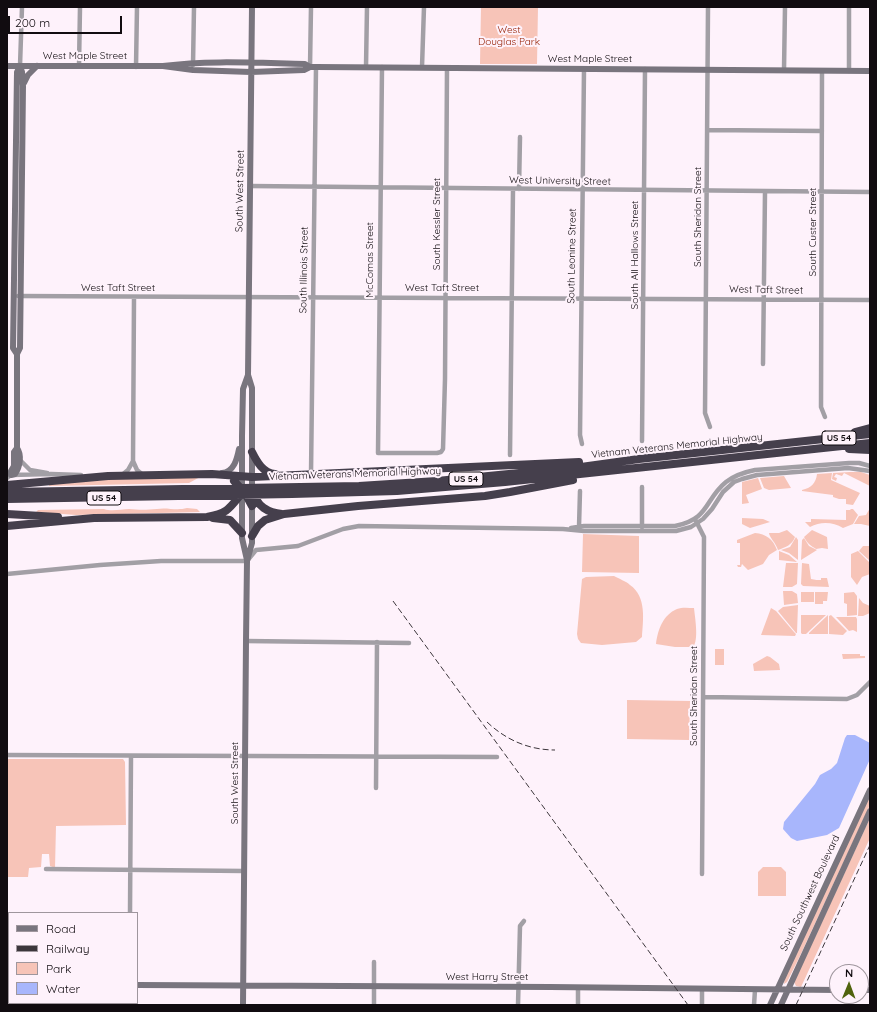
<!DOCTYPE html>
<html>
<head>
<meta charset="utf-8">
<style>
  body { margin:0 }
  #map { position:relative; width:877px; height:1012px; overflow:hidden; background:#fef2fb; font-family:Quicksand,sans-serif }
  canvas { display:block }
  .frame { position:absolute; inset:0; border:8px solid #110c10; pointer-events:none }
  .legend { position:absolute; left:8px; top:912px; width:130px; height:92px; box-sizing:border-box; background:#fef2fb; border:1px solid #9f969d; margin:0; padding:5px 7px; list-style:none; font-size:12px; color:#110c10 }
  .legend li { display:flex; align-items:center; gap:8px; height:20px }
  .legend b { width:20px; border:1px solid #9f969d }
  .north { position:absolute; left:829px; top:964px; width:40px; height:40px; box-sizing:border-box; background:#fef2fb; border:1px solid #9f969d; border-radius:50%; rotate:1deg; font-size:11px; font-weight:700; line-height:16px; text-align:center; color:#110c10 }
  .north::after { content:''; display:block; margin:auto; width:14px; height:18px; background:#50630d; clip-path:polygon(50% 0,100% 100%,50% 72%,0 100%) }
  .scale { position:absolute; left:8px; top:16px; width:114px; height:18px; box-sizing:border-box; border:2px solid #110c10; border-top:0; padding-left:5px; font-size:12px; line-height:14px; white-space:nowrap; color:#110c10; -webkit-text-stroke:3px #fef2fb; paint-order:stroke }
</style>
</head>
<body>
<div id="map">
<canvas width="877" height="1012"></canvas>
<div class="frame"></div>
<ul class="legend">
<li><b style="height:5px;background:#79757e"></b>Road</li>
<li><b style="height:5px;background:#3c363b"></b>Railway</li>
<li><b style="height:11px;background:#f7c4b8"></b>Park</li>
<li><b style="height:11px;background:#a8b6fc"></b>Water</li>
</ul>
<div class="north">N</div>
<div class="scale">200 m</div>
</div>
<script>
const g = document.querySelector('canvas').getContext('2d');
g.lineJoin = 'round';
function paint(path, color) { g.fillStyle = color; g.fill(path, 'evenodd'); }
function trace(path, color, width, dash) { g.strokeStyle = color; g.lineWidth = width; g.lineCap = dash ? 'butt' : 'round'; g.setLineDash(dash || []); g.stroke(path); }
function write(font, color, halo, rows, align = 'center') {
  g.font = font + ' Quicksand,sans-serif'; g.lineWidth = 4; g.setLineDash([]); g.textBaseline = 'middle'; g.strokeStyle = halo; g.fillStyle = color; for (const [text, x, y, turn = 0] of rows) {
    g.save(); g.translate(x, y); g.rotate((+turn || 0) * Math.PI / 180); g.textAlign = isNaN(turn) ? turn : align; if (halo) g.strokeText(text, 0, 0); g.fillText(text, 0, 0); g.restore();
  }
}
paint(new Path2D(`
  M481 7H538L537 64H480Z
  M850 472H861L870 475V486L844 473 842 476 836 474 834 477 837 478 836 481 832 479 833 473Z
  M832 473 831 480 860 493 853 505 846 504V499H839L833 497V495L802 491V490C811 488 816 483 817 474Z
  M784 476 791 488 769 490 764 488 760 478Z
  M200 477 189 483 49 486V484L98 479Z
  M758 478 762 489 746 495 749 503 742 504V482Z
  M187 508 197 509 200 512 76 515 36 512 38 510 104 509C112 512 121 509 129 509 139 510 146 510 157 509 167 507 176 511 187 508Z
  M870 508V526L861 524H854L859 516 866 515Z
  M851 509H853L858 515 853 524 843 528C833 522 821 521 810 527L805 522H811V519L846 520V510H850Z
  M742 518 763 519 770 522 750 528 742 524Z
  M787 530 795 537C792 545 786 547 778 550 776 543 769 537 769 533H779Z
  M812 530 827 537 828 549 822 548 816 549C811 546 807 543 804 537Z
  M755 533C766 534 773 539 777 550L769 555 763 564 748 570 742 564 741 567H738L737 565H740V543H737V540Z
  M583 534 639 536V573L582 572Z
  M796 537 798 540V560L789 553 781 550 790 547Z
  M804 538 809 546 817 550 801 560 802 540Z
  M863 546H870V561L859 551Z
  M779 551 789 555 797 562 779 560Z
  M858 551 870 563V574L862 577 857 585 851 577V554Z
  M786 563H798L797 584 792 587H783Z
  M802 563 809 564 811 579C815 580 818 580 821 580V578H827L829 587 803 586 801 584Z
  M614 576C619 579 626 581 630 585 647 597 643 620 642 637L636 642 602 645 581 643 578 639 577 634 582 579 586 577Z
  M783 591H792L797 594 798 603 784 605Z
  M801 592H814V602H801Z
  M815 592H828L827 601H823V604H815Z
  M854 592 857 596V615L847 616V604L844 603V593Z
  M859 598 863 603 870 606V613L863 616H858Z
  M798 605 797 633H796L778 611 783 607Z
  M694 608C695 618 699 640 693 647H675L656 644C658 629 663 615 677 609 682 607 689 608 694 608Z
  M771 608 776 611 794 632 796 634 795 636 761 635Z
  M801 615H826L806 634H802L801 633Z
  M828 615V634H809V633Z
  M831 615 847 631 843 635 829 634V616Z
  M836 617H856L857 619V632L853 630 849 631Z
  M715 649H724V665H715Z
  M842 654H860V656H865V658L844 659H843Z
  M767 656 770 657 779 664 780 670 754 671 753 664Z
  M627 700 690 701 689 740 627 739Z
  M7 759H123L125 762 126 825 56 826 55 868 50 866 49 854H42L41 867 29 868 28 877H7Z
  M870 794V805L799 958 787 982 784 984 785 976Z
  M870 818V838L801 987 796 986 794 982Z
  M763 867H781L786 872V896H758V872Z`), '#f7c4b8');
paint(new Path2D(`
  M847 735H855L870 743V759L839 828 827 835 797 841 791 838 783 829 784 822 815 784 820 775 831 769 837 763 845 738Z`), '#a8b6fc');
trace(new Path2D(`
  M708 7 705 413 710 427
  M193 65 194 7
  M20 66 22 7
  M79 66 80 7
  M136 67 137 7
  M310 67 311 7
  M366 67 367 7
  M382 67 378 453H437L441 452 443 449 445 379 447 68
  M422 67 424 7
  M784 70 785 7
  M822 71 821 407 825 417
  M849 71V7
  M707 130 822 131
  M250 186 870 192
  M519 189 520 137
  M18 296 870 300
  M134 297 133 461 137 470 143 475
  M763 364 765 192
  M642 441 645 69
  M582 444 580 435 584 69
  M510 455 513 189
  M20 460 30 470 47 473
  M311 474 316 67
  M122 475 128 470 133 461
  M7 478 11 475 51 474 81 475
  M695 519 704 537 702 874
  M579 527 580 491
  M642 527V487
  M571 528 584 526H675C710 519 704 500 726 482 735 475 745 472 755 470L849 463H859L870 466
  M7 574 100 565 161 561H247L256 550 298 546 343 529 359 526 563 529 584 531H676L691 527 703 519 712 509 723 492 734 482 742 479 757 475 848 468 870 471
  M246 641 409 643
  M703 697 847 699 857 695 870 682
  M7 755 497 757
  M376 788 377 642
  M46 869 244 871
  M130 913 131 756
  M71 1005V1003
  M374 1005V962
  M518 1005 520 926 524 921
  M578 1005V988
  M702 1005V989
  M754 1005 755 990`), '#a29fa5', 4.5);
trace(new Path2D(`
  M7 66H163L193 70 251 72 304 70 310 67
  M163 66C209 60 257 63 305 64L310 67H316L870 71
  M24 83 28 75 37 66
  M17 354 13 348 17 72 20 66
  M222 473C234 472 237 459 239 449
  M11 475 15 474C20 467 22 455 17 448V354L20 348 23 86 22 72 20 66
  M11 475V471L14 466V452L17 448
  M252 491V388L248 375 252 7
  M247 560 242 538V436L243 389 248 375
  M7 984H9
  M137 985 550 987 837 990
  M861 990H870
  M243 1005 246 641 247 561 252 543V502
  M770 1005 870 790
  M781 1005 870 811`), '#79757e', 6);
trace(new Path2D(`
  M855 432 870 428
  M849 449 870 450
  M252 452C257 462 263 473 275 474
  M234 481 245 493 252 506
  M7 485 108 476 212 474 252 477 579 462
  M7 492 359 486 437 481 581 467 639 459 870 434
  M255 492C255 506 269 513 282 514
  M7 499 292 494 397 491 505 482 870 443
  M7 514 58 517
  M213 518 230 520 242 533
  M7 526 94 518 207 517C228 513 229 509 242 493
  M252 536 258 526 265 520 284 514 358 506 485 496 510 492 573 480`), '#453f4c', 8);
trace(new Path2D(`
  M393 601 688 1005
  M487 722C506 740 529 750 555 750
  M796 1005 870 845`), '#3c363b', 1, [6, 3]);
for (const [x, y, w] of [
  [839,438,34],
  [466,479,34],
  [104,498,34]
]) { const box = new Path2D(); box.roundRect(x - w / 2, y - 7, w, 14, 3); g.fillStyle = '#fef2fb'; g.fill(box); trace(box, '#110c10', 1); }
write('bold 9px', '#110c10', null, [
  ["US 54",839,438],
  ["US 54",466,479],
  ["US 54",104,498]
]);
write('10px', '#962206', '#fef2fb', [
  ["West",509,30],
  ["Douglas Park",509,42]
]);
write('10px', '#110c10', '#fef2fb', [
  ["West Maple Street",85,56],
  ["West Maple Street",590,59],
  ["West University Street",560,181,1],
  ["South West Street",240,191,-89],
  ["South Sheridan Street",698,217,-90],
  ["South Kessler Street",437,224,-90],
  ["South Custer Street",813,232,-90],
  ["South All Hallows Street",635,255,-90],
  ["South Leonine Street",572,256,-89],
  ["McComas Street",370,260,-90],
  ["South Illinois Street",304,270,-89],
  ["West Taft Street",118,288],
  ["West Taft Street",442,288],
  ["West Taft Street",766,290,1],
  ["Vietnam Veterans Memorial Highway",677,446,-6],
  ["Vietnam Veterans Memorial Highway",355,474,-2],
  ["South Sheridan Street",694,696,-90],
  ["South West Street",235,783,-90],
  ["South Southwest Boulevard",810,893,-65],
  ["West Harry Street",487,977]
]);
</script>
</body>
</html>
